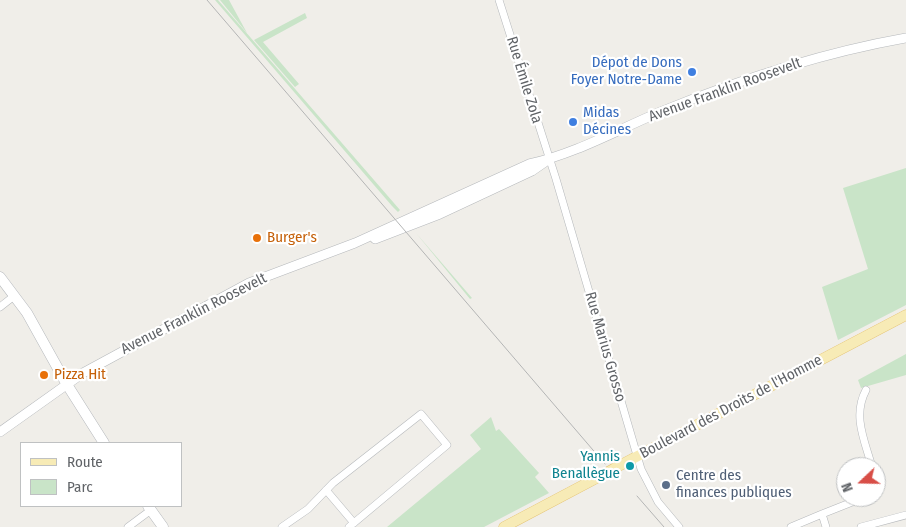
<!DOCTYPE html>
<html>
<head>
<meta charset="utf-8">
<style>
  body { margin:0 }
  #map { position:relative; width:906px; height:527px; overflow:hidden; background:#f0eee9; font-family:"Fira Sans Condensed",sans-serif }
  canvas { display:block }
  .legend { position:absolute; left:20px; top:442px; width:162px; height:65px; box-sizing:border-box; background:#fff; border:1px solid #bfc1c2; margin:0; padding:6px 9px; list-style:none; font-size:15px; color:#606367 }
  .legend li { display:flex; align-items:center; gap:10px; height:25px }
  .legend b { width:25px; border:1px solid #bfc1c2 }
  .north { position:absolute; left:836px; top:457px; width:50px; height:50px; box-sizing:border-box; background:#fff; border:1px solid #bfc1c2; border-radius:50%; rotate:249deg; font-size:14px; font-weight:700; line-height:20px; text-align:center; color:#606367 }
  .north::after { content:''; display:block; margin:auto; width:18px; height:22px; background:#d84e47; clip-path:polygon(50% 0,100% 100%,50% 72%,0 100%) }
</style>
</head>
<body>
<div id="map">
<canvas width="906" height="527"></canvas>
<ul class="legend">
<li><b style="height:6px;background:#f7ebb6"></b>Route</li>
<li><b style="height:14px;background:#c9e4c8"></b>Parc</li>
</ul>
<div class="north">N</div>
</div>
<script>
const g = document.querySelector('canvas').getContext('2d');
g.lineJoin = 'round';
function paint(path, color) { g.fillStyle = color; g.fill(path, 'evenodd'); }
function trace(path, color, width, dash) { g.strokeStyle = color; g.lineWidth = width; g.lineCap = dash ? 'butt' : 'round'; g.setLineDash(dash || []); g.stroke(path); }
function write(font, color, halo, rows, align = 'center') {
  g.font = font + ' "Fira Sans Condensed",sans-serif'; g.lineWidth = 4.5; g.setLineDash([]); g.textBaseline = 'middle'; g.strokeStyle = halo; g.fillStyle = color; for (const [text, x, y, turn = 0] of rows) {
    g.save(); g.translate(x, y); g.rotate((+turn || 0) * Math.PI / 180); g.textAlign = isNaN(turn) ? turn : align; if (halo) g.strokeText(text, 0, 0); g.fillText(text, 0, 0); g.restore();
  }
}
paint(new Path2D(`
  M215 0H218L400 210 398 212 392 206Z
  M220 0H229L247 33Z
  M305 13 307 18 263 42 299 84 295 87 254 40Z
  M906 168V305L838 340 822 287 868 269 843 188Z
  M416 233 472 298 470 299Z
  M906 354V375L861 388 858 380Z
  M491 417 496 431 499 429 539 473 535 477 549 493 484 527H387L481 449 470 435Z`), '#c9e4c8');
const minor = new Path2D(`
  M499 0 556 179 641 469 658 502 679 527
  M0 307 14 296
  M866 390C852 416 865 441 872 467
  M876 480 879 491 876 492
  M326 490 354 523
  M128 527 151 510
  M282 527 308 509 333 483 421 414 447 445 349 527
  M791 527 822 514
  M826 527 822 514 865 497
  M861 527 906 515`);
const tertiary = new Path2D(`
  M375 239 440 214 532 171 545 162
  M0 432 83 373 249 283 355 243 529 164C575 154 617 130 660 112 739 80 821 53 906 38`);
const secondary = new Path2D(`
  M0 277 27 313 66 383 104 443
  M148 506 163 527`);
const primary = new Path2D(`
  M615 468 906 315
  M504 527 608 472`);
trace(minor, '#b5b8bb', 8);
trace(tertiary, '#b5b8bb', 10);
trace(secondary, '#b4b7bb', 11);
trace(primary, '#e3c06e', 11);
trace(minor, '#fff', 7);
trace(tertiary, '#fff', 9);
trace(secondary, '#fff', 10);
trace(primary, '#f7ebb6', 10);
trace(new Path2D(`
  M207 0 605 464
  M637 496 664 527`), '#b4b5b5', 1);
const primaryBridge = new Path2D(`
  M608 472 615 468`);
trace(primaryBridge, '#e3c06e', 11, []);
trace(primaryBridge, '#f7ebb6', 10);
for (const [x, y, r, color] of [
  [692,72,5,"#3f7fe0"],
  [573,122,5,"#3f7fe0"],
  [257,238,5,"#e8710a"],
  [44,375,5,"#e8710a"],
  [630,466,5,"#0f9aa8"],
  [666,485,5,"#5c6f8a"]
]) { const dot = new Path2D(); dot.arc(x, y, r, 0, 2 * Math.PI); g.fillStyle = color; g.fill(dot); trace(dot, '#fff', 2); }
write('15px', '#366cbe', '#fff', [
  ["Dépot de Dons",682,63],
  ["Foyer Notre-Dame",682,80],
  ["Midas",583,113,"left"],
  ["Décines",583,130,"left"]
], 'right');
write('15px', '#606367', '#fff', [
  ["Rue Émile Zola",524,80,73],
  ["Avenue Franklin Roosevelt",725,90,-20],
  ["Avenue Franklin Roosevelt",194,314,-27],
  ["Rue Marius Grosso",605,347,74],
  ["Boulevard des Droits de l'Homme",731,407,-28]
]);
write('15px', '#c56008', '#fff', [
  ["Burger's",267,238],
  ["Pizza Hit",54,375]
], 'left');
write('15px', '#0d838f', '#fff', [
  ["Yannis",620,457],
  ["Benallègue",620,474]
], 'right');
write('15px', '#4e5e75', '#fff', [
  ["Centre des",676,476],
  ["finances publiques",676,493]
], 'left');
</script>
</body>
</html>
